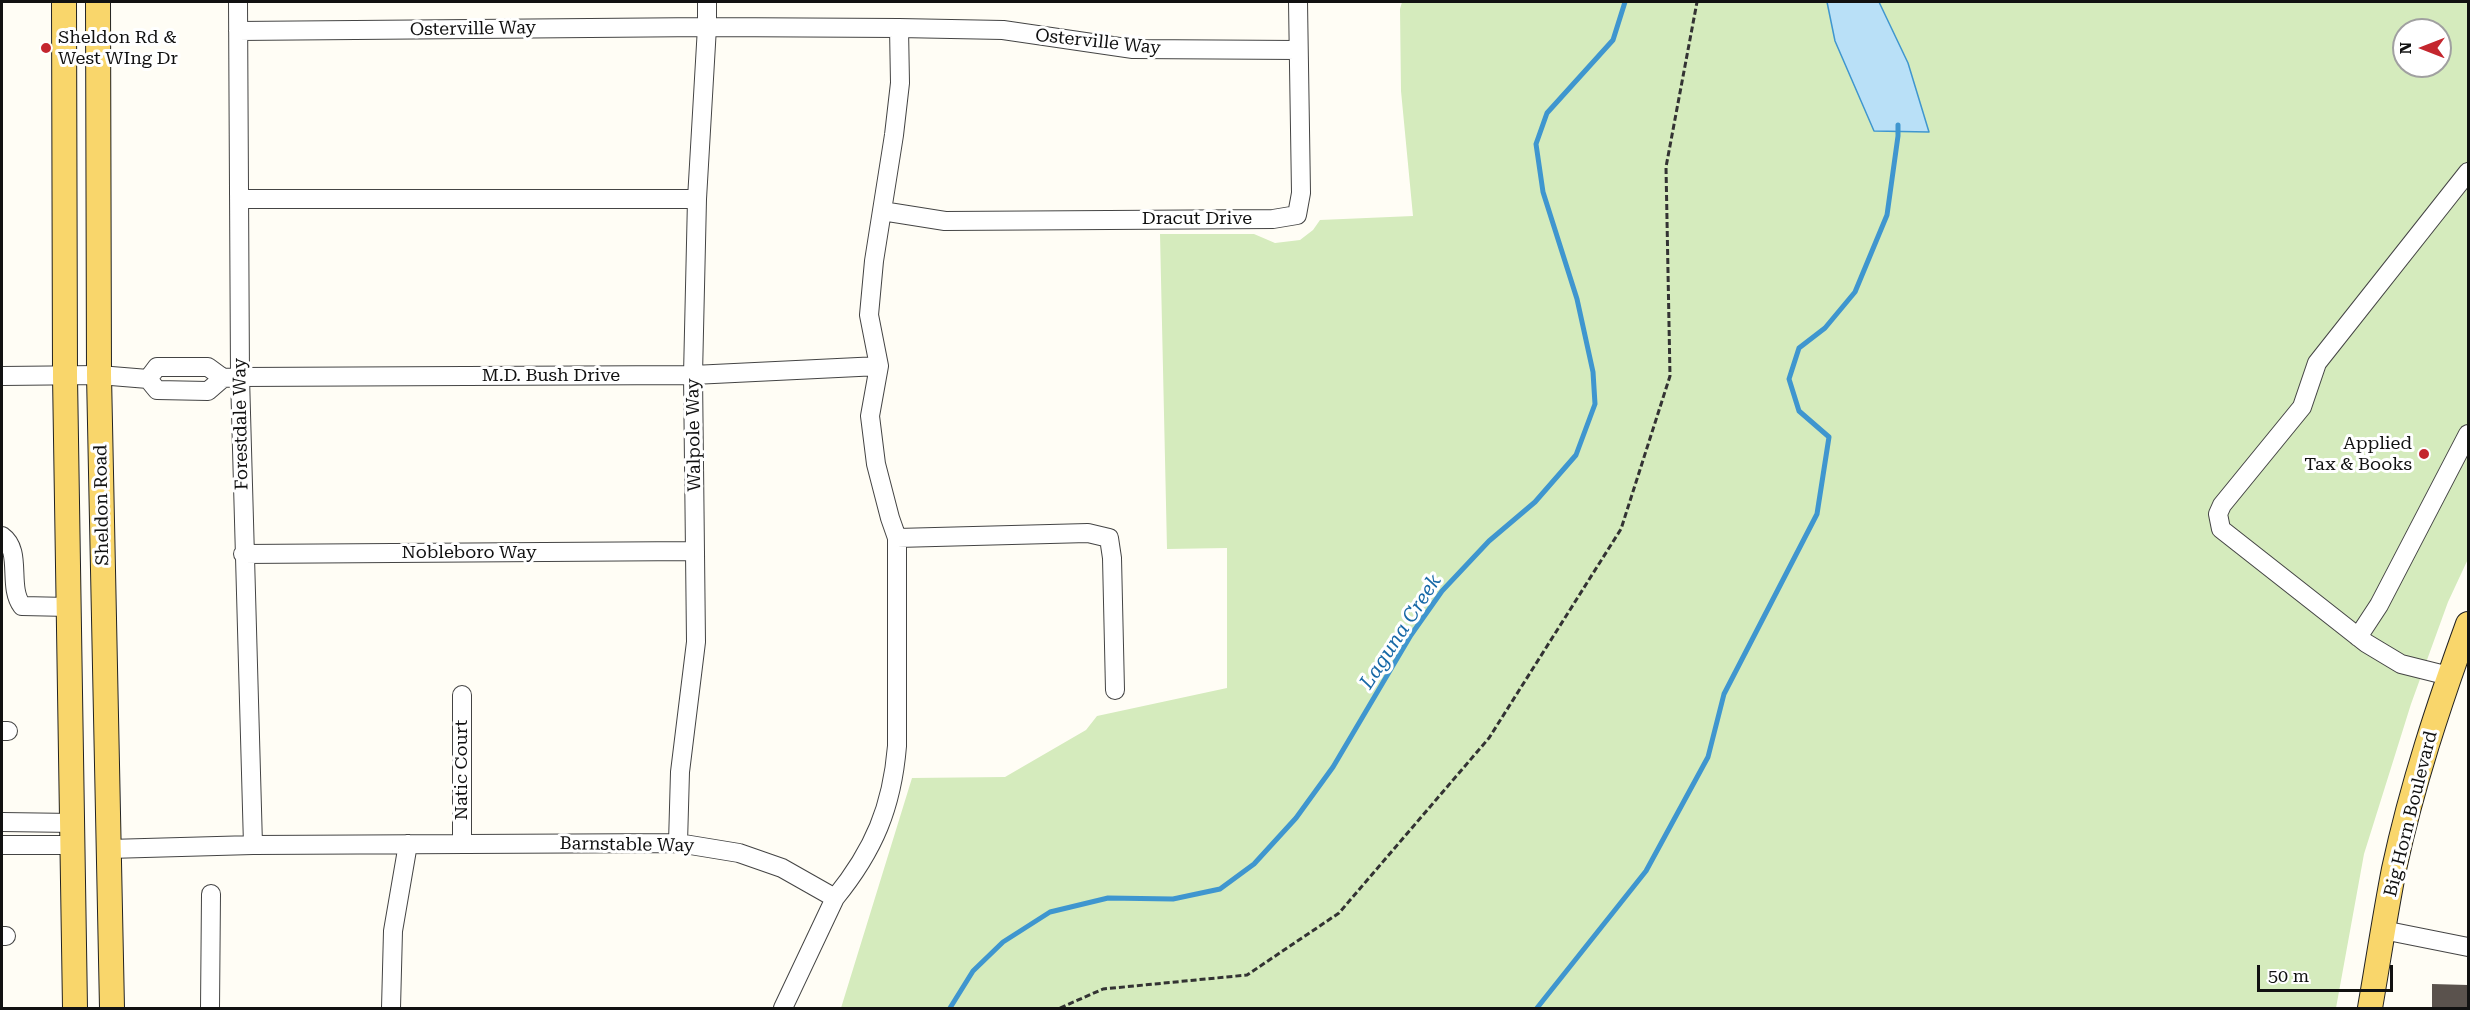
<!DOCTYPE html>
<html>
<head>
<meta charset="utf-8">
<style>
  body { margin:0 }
  #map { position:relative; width:2470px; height:1010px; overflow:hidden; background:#fffdf5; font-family:"Roboto Serif",serif }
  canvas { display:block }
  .frame { position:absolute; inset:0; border:3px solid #111; pointer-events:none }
  .north { position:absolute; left:2392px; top:18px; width:60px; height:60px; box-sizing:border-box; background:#fff; border:2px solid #a0a0a0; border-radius:50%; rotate:270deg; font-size:16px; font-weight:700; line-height:24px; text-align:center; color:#111 }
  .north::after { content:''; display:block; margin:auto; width:21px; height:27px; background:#c4262e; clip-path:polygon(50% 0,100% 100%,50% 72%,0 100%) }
  .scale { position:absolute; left:2257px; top:965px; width:136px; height:27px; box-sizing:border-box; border:3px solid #111; border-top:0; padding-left:8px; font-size:18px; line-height:21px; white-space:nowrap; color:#111; -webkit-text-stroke:4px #fff; paint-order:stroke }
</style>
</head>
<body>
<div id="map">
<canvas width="2470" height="1010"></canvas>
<div class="frame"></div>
<div class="north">N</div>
<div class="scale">50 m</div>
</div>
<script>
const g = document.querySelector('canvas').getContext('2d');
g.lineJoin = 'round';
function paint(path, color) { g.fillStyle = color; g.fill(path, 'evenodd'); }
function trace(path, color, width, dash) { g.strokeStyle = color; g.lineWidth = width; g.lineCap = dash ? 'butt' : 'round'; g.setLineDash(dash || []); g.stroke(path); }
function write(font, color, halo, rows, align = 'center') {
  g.font = font + ' "Roboto Serif",serif'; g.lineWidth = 6; g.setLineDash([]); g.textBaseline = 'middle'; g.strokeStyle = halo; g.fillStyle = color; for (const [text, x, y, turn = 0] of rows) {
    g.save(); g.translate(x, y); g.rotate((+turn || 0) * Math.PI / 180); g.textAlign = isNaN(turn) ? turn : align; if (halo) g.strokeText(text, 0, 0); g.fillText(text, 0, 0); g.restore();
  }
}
paint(new Path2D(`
  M1402 2H1827L1835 41 1880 4 1879 2H2468V559L2448 602 2411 704 2364 854 2336 1008H841L912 778 1005 777 1086 730 1097 716 1227 688V548L1167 549 1160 234H1254L1275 243 1300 240 1313 230 1320 220 1413 216 1401 91 1400 9ZM2404 30H2440V66H2404Z`), '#d5ebbd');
const water = new Path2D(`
  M1827 2H1879L1908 63 1929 132 1874 131 1835 41Z`);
paint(water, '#b9e0f7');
trace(water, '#3f96cf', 1.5);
trace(new Path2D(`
  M950 1008 973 971 1003 942 1050 912 1108 898 1173 899 1220 889 1254 864 1296 818 1333 767 1411 635 1442 591 1489 541 1535 502 1576 455 1595 404 1593 372 1577 299 1543 192 1536 144 1547 113 1613 40 1625 2
  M1537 1008 1646 871 1708 757 1724 694 1817 514 1829 437 1799 411 1789 379 1799 348 1825 328 1855 292 1887 215 1898 136V125`), '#3f96cf', 5);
paint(new Path2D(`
  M2432 984 2468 985 2467 1008H2432Z`), '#5a524d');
const minor = new Path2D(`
  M238 2 240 377 253 845
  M899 28 1003 30 1133 49 1298 50
  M238 31 707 27 697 199 693 375 696 642 680 772 678 843
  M239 199H697
  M882 211 945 221 1273 219 1297 215 1301 193 1298 2
  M2 376 99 375 148 379
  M223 378 208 367H157L148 379 157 390 208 391 223 378 240 377 693 375 879 366
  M2 536C23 551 7 586 22 606L69 607
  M897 538 1088 533 1109 538 1112 558 1115 690
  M243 554 695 551
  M2358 637 2379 605 2468 434
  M2449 676 2401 664 2366 643 2221 529 2218 514 2222 505 2302 407 2317 363 2468 172
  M462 695V844
  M2 731H8
  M2 822 74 823
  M2 845H74
  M109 849 253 845 678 843 739 853 782 868 835 898C874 850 892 807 897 746V538L890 518 876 464 870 416 879 366 869 315 874 261 894 135 900 83 899 28 707 27V2
  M2383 930 2468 947
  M2 936H6
  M210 1008 211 894
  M391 1008 393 931 408 844
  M783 1008 835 898`);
const major = new Path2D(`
  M64 2 65 376 75 1008
  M98 2 99 375 112 1008
  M2370 1008C2378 962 2385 915 2394 869 2412 785 2439 704 2468 624`);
trace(minor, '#444', 20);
trace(major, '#222', 26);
trace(new Path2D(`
  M1060 1008 1103 989 1247 975 1339 913 1489 738 1621 529 1670 376 1666 167 1697 2`), '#333', 3, [6, 3]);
trace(minor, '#fff', 18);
trace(major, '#f9d66b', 24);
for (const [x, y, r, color] of [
  [46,48,6,"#c4262e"],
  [2424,454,6,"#c4262e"]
]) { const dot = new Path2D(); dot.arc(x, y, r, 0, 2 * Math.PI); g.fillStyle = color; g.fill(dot); trace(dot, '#fff', 2); }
write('18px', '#111', '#fff', [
  ["Osterville Way",473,29,-1],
  ["Osterville Way",1098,42,6],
  ["Dracut Drive",1197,219],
  ["M.D. Bush Drive",551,376],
  ["Forestdale Way",241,424,-91],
  ["Walpole Way",694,435,-91],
  ["Sheldon Road",102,505,-91],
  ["Nobleboro Way",469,553],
  ["Natic Court",462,770,-90],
  ["Big Horn Boulevard",2411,814,-76],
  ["Barnstable Way",627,845,1]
]);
write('18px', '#111', '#fff', [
  ["Sheldon Rd &",58,38],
  ["West WIng Dr",58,59],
  ["Applied",2412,444,"right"],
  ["Tax & Books",2412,465,"right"]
], 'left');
write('italic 20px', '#1768a6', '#fff', [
  ["Laguna Creek",1401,632,-57]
]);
</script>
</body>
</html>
